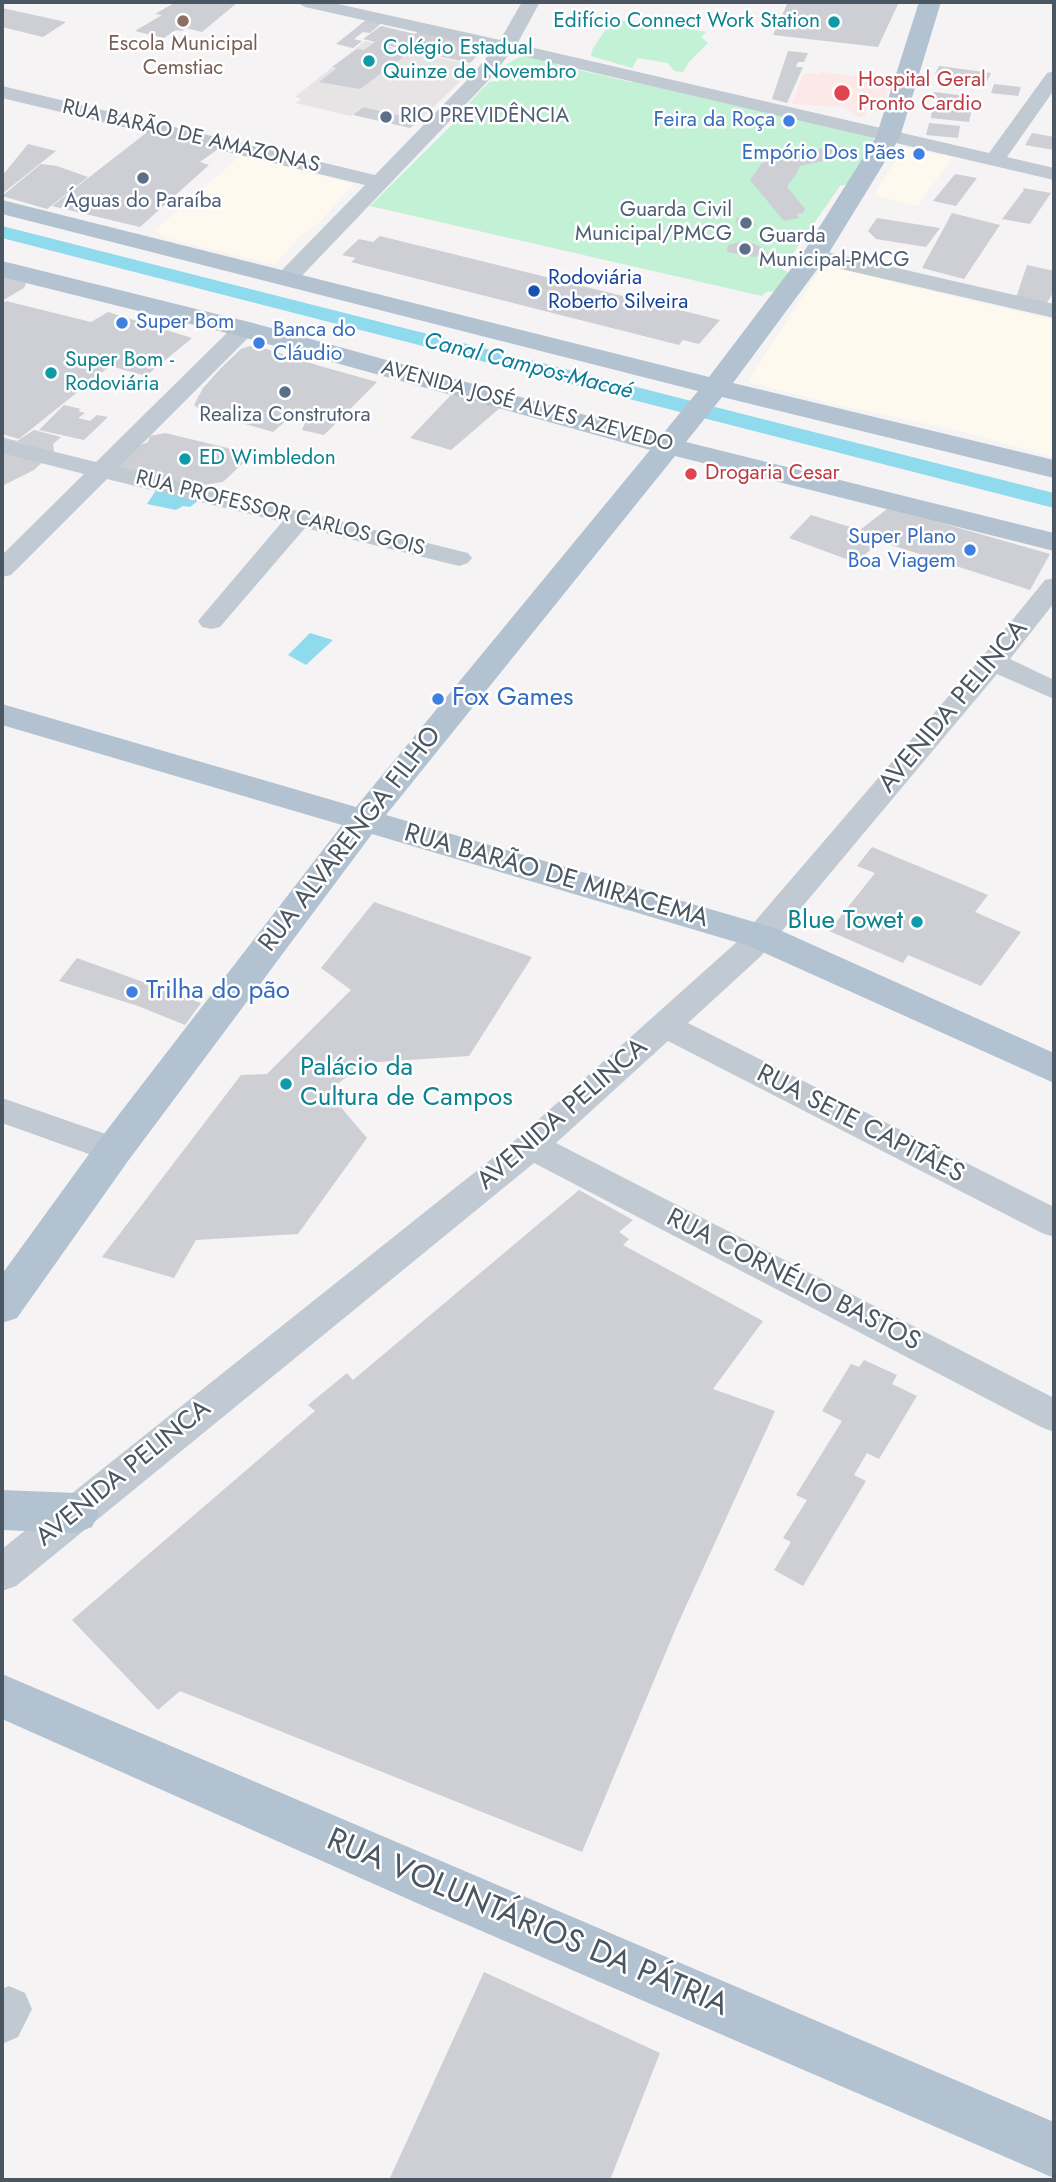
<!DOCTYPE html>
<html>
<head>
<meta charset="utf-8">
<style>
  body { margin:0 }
  #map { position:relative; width:1056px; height:2182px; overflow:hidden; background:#f5f3f3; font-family:Jost,sans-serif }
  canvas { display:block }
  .frame { position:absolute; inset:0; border:4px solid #4a5661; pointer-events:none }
</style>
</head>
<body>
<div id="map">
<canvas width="1056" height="2182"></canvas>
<div class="frame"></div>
</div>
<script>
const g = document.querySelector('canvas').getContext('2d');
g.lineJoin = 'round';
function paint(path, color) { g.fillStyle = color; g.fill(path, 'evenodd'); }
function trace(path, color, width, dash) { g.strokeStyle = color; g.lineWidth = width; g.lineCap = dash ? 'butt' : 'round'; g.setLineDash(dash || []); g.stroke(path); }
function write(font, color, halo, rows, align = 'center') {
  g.font = font + ' Jost,sans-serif'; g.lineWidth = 5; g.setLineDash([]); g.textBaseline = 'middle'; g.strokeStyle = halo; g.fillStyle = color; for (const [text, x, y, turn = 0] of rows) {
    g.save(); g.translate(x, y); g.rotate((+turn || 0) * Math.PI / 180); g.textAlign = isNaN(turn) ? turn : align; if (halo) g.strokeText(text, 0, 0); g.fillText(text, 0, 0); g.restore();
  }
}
paint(new Path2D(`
  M904 147 952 157 918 206 873 195Z
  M240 156 250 157 353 184 319 223 301 235 275 265 170 239 154 231Z
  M827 263 896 283 1054 320V457L955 430 833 404 748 382 812 281Z`), '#fdf9ef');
paint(new Path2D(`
  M365 41 476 66 420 120 363 107 351 116 296 103 301 99 295 97Z`), '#e6e4e5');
paint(new Path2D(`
  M821 72 879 79 878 82 891 83 883 104 876 108H867L865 117H858L845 107 792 104 804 73 819 74Z`), '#fce8e6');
paint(new Path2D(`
  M613 19 650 25 658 22 706 32 701 37 708 43 689 62 683 72 674 71 668 63 638 58 632 68 591 56 593 48Z
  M523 55 558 62 557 65 631 82 635 80 874 138V141L848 184 840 186 782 269 789 273 777 291 766 292 762 296 370 206 472 105 469 103 489 82 496 81 508 70 504 66Z`), '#c3f1d5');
paint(new Path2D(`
  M157 489 199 500 190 507 183 506 176 510 147 504Z
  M310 633 333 640 306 665 288 655Z`), '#90daee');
paint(new Path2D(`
  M2 226 1054 493V508L2 238Z`), '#90daee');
paint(new Path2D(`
  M176 2H238L202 32 186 28 182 31 176 30 164 38 135 31 162 15 155 14Z
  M788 2 829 3 899 2 878 47 773 35Z
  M2 8 66 22 43 37 2 27Z
  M367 19 383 22 370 33 363 32 354 39 362 41 353 48 336 44Z
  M381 26 415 34 420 30 489 44 470 63 386 45 380 49 406 55 360 89 319 82 337 68 332 67 357 49 364 50 375 42 363 39Z
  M788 51 808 53 804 62H798L796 67H803L787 103 772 99Z
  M939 66 991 73 987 81 935 74Z
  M994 84 1021 87 1018 96 991 93Z
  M934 92 967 96 964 105 931 100Z
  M363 107 420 120 410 128 353 115Z
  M932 108 971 112 969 122 931 118Z
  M929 123 960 126 958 138 926 135Z
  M150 130 218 149 200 162 209 165 140 227 52 206Z
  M1032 133 1054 137V150L1025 145Z
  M28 144 56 151 2 194V176Z
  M844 146 848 152 837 154V158L800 166 796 174 787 187 805 209 803 213 797 214 799 218 784 221 750 180 762 163 823 148Z
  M41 164 57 166 88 177 47 209 2 196Z
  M955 174 977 178 956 206 933 201Z
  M1023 188 1051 193 1030 224 1002 219 1024 190Z
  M952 213 1000 225 964 279 922 268Z
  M736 218H753L756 226 737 225Z
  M877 218 940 228 926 247 876 239 868 231Z
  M380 236 720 320 699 344 683 340 679 345 351 262 356 258 342 255 359 239 373 242Z
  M742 241 755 244 765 249 764 253 755 257 727 252 728 245Z
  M1027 265 1054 271V291L1045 306 1016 298Z
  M2 275 27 281 24 288 2 301Z
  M6 301 91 322 108 312 192 338 146 376 110 366 19 439 2 434V304Z
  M254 345 320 366 377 382 324 435 302 430 307 418 295 413 273 432 204 412 194 405 203 388 222 367 241 349Z
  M451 395 500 408 451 450 410 438Z
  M64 405 81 409 78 411 85 413 78 418 90 421 97 415 108 417 84 440 39 430Z
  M34 430 61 437 53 444 54 451 34 470 2 486V437L17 441Z
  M165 433 232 449 248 454 245 461 223 482 183 488 115 470 136 447 148 442 150 436Z
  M887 509 931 520 1050 554 1030 590 879 541 857 563 789 538 811 515 860 530Z
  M872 847 988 895 975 912 1021 932 981 986 908 955 903 963 829 931 875 873 857 866Z
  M374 902 532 957 469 1056 363 1063 328 1092 367 1138 298 1234 196 1240 174 1278 102 1257 241 1075 267 1074 351 990 321 968Z
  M77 958 201 1003 185 1025 138 1006 59 981Z
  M579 1190 633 1220 619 1232 629 1239 623 1245 763 1321 713 1389 775 1411 676 1628 582 1852 180 1691 158 1710 72 1620 315 1411 308 1405 347 1373 353 1380Z
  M864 1360 897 1375 892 1384 917 1396 879 1459 867 1453 854 1475 866 1481 803 1586 774 1570 791 1542 783 1538 807 1500 796 1495 842 1421 822 1411 851 1364 859 1367Z
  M484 1972 660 2053 610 2180H389Z`), '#cdcfd5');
paint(new Path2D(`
  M296 2H329L500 40 522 2H540L517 44 989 153 1047 73 1054 71V90L1007 157 1054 168V180L510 53 488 81 295 283H279L276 278 279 273 365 185 2 98V86L375 175 474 73 493 49 305 7Z
  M814 249 1054 304V318L806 261 803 256 806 251Z
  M244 322 252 324 255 329 252 334 119 467 468 553 472 558 468 563 459 566 305 528 220 627 211 629 202 627 198 621 282 522 107 479 11 575 2 577V555L84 474 2 453V439L96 462 236 324Z
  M1054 578V603L1010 659 1054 680V699L997 674 761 956 688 1023 1054 1207V1237L1042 1233 668 1041 556 1143 1054 1398V1432L1041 1427 534 1163 16 1586 2 1591V1549L519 1137 739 940 983 656 1045 580Z
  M2 1098 126 1141 131 1150 126 1159 114 1163 2 1123Z
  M9 1986 25 1993 32 2009 18 2037 2 2044V1989Z`), '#c1cad2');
paint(new Path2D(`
  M919 2H941L900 137 827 256 733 383 1054 460V478L722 397 686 442 1054 533V551L675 456 386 815 775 928 1054 1053V1083L749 946 372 834 128 1161 17 1318 2 1323V1274L100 1139 342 825 2 725V704L356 807 650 450 235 335 2 277V261L253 323 661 436 698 391 2 214V200L709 377 803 253 876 137Z
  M2 1490 76 1493 92 1499 99 1513 92 1527 76 1533 2 1530Z
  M2 1674 1054 2122V2178L419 1904 2 1719Z`), '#b3c2d1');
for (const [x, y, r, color] of [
  [183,21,7,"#8d6e63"],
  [834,22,7,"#0f9aa8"],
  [369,61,7,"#0f9aa8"],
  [842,93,9,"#e0444e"],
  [386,117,7,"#5c6f8a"],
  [789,121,7,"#3f7fe0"],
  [919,154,7,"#3f7fe0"],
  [143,178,7,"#5c6f8a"],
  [746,223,7,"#5c6f8a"],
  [745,249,7,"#5c6f8a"],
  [534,291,7,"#1a4fb4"],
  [122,323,7,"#3f7fe0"],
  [259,343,7,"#3f7fe0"],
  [51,373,7,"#0f9aa8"],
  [285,392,7,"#5c6f8a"],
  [185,459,7,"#0f9aa8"],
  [691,474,7,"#e0444e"],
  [970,550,7,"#3f7fe0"],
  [438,699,7,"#3f7fe0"],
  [917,922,7,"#0f9aa8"],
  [132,992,7,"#3f7fe0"],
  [286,1084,7,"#0f9aa8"]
]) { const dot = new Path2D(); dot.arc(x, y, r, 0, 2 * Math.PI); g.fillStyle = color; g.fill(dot); trace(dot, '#fff', 2.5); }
write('21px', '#0d838f', '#fff', [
  ["Edifício Connect Work Station",820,22,"right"],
  ["Colégio Estadual",383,49],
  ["Quinze de Novembro",383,73],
  ["Super Bom -",65,361],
  ["Rodoviária",65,385],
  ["ED Wimbledon",199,459]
], 'left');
write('21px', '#785e54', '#fff', [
  ["Escola Municipal",183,45],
  ["Cemstiac",183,69]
]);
write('21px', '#be3a42', '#fff', [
  ["Hospital Geral",858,81],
  ["Pronto Cardio",858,105],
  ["Drogaria Cesar",705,474]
], 'left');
write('21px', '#4e5e75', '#fff', [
  ["RIO PREVIDÊNCIA",400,117],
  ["Águas do Paraíba",143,202,"center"],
  ["Guarda Civil",732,211,"right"],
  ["Municipal/PMCG",732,235,"right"],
  ["Guarda",759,237],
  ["Municipal-PMCG",759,261],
  ["Realiza Construtora",285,416,"center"]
], 'left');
write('21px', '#366cbe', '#fff', [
  ["Feira da Roça",775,121],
  ["Empório Dos Pães",905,154],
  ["Super Bom",136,323,"left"],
  ["Banca do",273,331,"left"],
  ["Cláudio",273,355,"left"],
  ["Super Plano",956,538],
  ["Boa Viagem",956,562]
], 'right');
write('21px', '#4a5661', '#fff', [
  ["RUA BARÃO DE AMAZONAS",191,137,13],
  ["AVENIDA JOSÉ ALVES AZEVEDO",527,407,15],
  ["RUA PROFESSOR CARLOS GOIS",280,514,14]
]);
write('21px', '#164399', '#fff', [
  ["Rodoviária",548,279],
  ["Roberto Silveira",548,303]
], 'left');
write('italic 23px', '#0c7c9b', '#fff', [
  ["Canal Campos-Macaé",528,367,14]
]);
write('26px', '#366cbe', '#fff', [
  ["Fox Games",452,699],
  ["Trilha do pão",146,992]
], 'left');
write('26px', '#4a5661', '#fff', [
  ["AVENIDA PELINCA",954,707,-50],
  ["RUA ALVARENGA FILHO",351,840,-52],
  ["RUA BARÃO DE MIRACEMA",556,877,16],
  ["AVENIDA PELINCA",563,1115,-41],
  ["RUA SETE CAPITÃES",860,1125,27],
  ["RUA CORNÉLIO BASTOS",793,1281,27],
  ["AVENIDA PELINCA",124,1474,-39]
]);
write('26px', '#0d838f', '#fff', [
  ["Blue Towet",903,922],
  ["Palácio da",300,1069,"left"],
  ["Cultura de Campos",300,1099,"left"]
], 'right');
write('32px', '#4a5661', '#fff', [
  ["RUA VOLUNTÁRIOS DA PÁTRIA",527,1924,23]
]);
</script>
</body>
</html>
